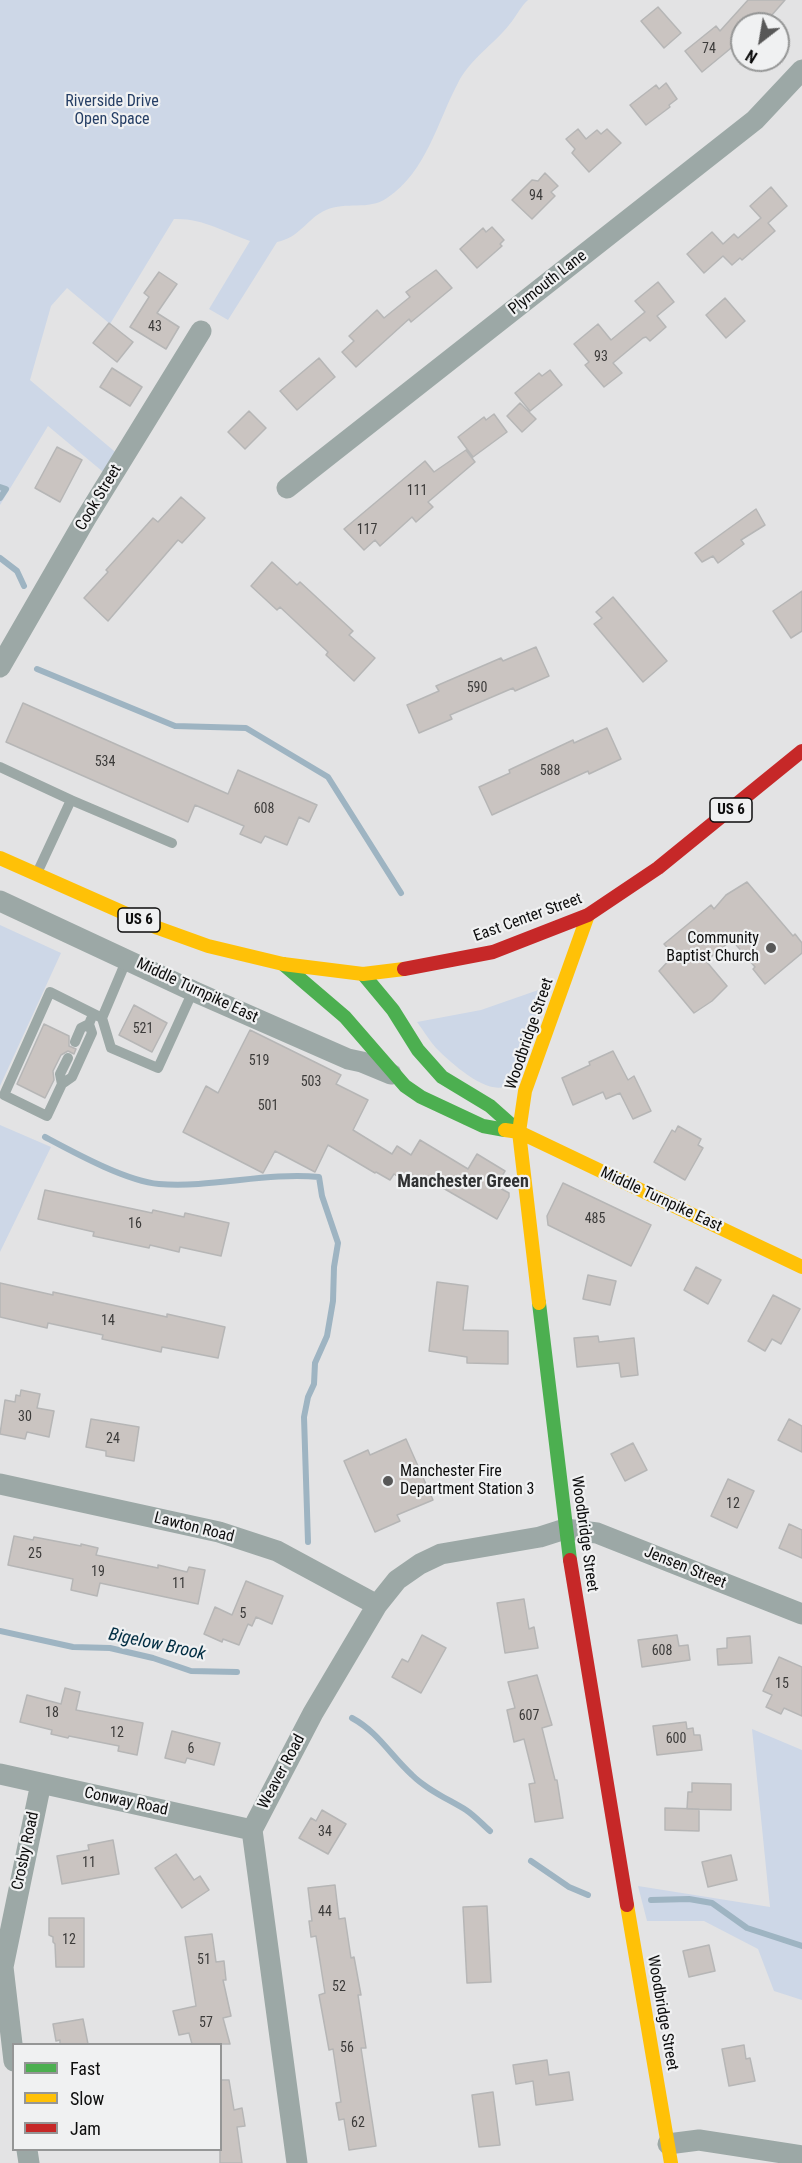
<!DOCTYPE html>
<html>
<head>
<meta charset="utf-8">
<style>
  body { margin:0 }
  #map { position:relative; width:802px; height:2163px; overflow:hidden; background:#e3e3e4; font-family:"Roboto Condensed",sans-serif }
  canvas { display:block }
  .legend { position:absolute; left:12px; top:2043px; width:210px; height:108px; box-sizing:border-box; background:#f0f1f2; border:2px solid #959696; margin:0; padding:8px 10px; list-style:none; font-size:18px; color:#0d0d0d }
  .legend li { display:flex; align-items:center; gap:12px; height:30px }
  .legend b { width:30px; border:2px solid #959696 }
  .north { position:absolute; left:730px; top:12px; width:60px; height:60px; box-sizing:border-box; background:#f0f1f2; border:2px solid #959696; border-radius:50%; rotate:211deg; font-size:16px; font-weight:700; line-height:24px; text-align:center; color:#0d0d0d }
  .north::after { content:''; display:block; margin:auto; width:21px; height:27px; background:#585858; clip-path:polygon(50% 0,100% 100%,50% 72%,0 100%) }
</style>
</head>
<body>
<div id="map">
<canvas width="802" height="2163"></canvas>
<ul class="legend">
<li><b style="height:8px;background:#4caf50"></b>Fast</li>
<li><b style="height:8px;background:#ffc107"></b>Slow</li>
<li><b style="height:8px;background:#c62828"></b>Jam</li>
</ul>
<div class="north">N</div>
</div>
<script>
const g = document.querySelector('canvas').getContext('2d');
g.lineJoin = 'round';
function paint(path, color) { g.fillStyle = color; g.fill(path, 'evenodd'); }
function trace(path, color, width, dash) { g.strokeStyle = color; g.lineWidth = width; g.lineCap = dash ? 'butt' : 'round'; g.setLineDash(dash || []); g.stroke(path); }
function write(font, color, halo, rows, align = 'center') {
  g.font = font + ' "Roboto Condensed",sans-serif'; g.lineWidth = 4.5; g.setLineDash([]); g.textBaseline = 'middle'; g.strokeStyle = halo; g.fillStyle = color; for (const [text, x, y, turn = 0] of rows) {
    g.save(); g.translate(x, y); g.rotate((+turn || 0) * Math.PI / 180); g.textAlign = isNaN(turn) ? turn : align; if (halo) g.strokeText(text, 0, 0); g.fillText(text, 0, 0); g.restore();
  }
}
paint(new Path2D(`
  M0 0H528C520 7 516 17 509 25 493 45 470 59 458 83 437 122 427 171 387 198 368 211 346 201 326 210 306 219 301 237 277 242L228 320 209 309 250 241C224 232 203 218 174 219L110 324 67 288 51 306 30 380 120 456 108 476 48 426 0 505Z
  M0 925 61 953 0 1086Z
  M547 987 510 1083C492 1101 450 1062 436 1048 429 1040 423 1030 417 1022L481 1010Z
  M0 1125 51 1147 0 1252Z
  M752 1729 802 1750V2000L774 1991 758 1949 704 1921H647L638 1886 770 1907Z`), '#cdd7e7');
trace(new Path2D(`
  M0 487 6 489 0 498
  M0 558 17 571 24 586
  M37 669 175 726 246 728 328 777 401 893
  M45 1137C75 1153 126 1181 159 1184 213 1188 266 1172 319 1177L322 1196 338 1243 334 1267 333 1301 327 1336 315 1363 314 1384 308 1397 304 1417 308 1542
  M0 1631 73 1647 110 1648 153 1658 191 1671 237 1672
  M352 1718C378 1732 391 1756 412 1775 427 1790 448 1799 466 1810 475 1816 482 1824 490 1831
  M531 1861 569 1887 588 1895
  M651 1900 689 1899 712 1903 747 1928 802 1946`), '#9eb4c2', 6);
const building = new Path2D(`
  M748 0H785L764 24H742V39L702 72 685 51 716 26 720 31Z
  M658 7 681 33 664 48 641 21Z
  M666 83 677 99 669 105 670 107 646 125 630 105 656 85 659 89Z
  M578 129 586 139 597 130 601 134 607 129 621 143 589 172 572 153 575 149 566 139Z
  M545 173 558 186 551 192 555 196 532 219 512 200 532 180 538 181Z
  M771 187 787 206 768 223 775 231 742 260 740 258 732 265 723 256 704 273 687 254 712 232 723 244 734 234 738 238 761 218 750 206Z
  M492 227 504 240 500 244 502 246 477 268 460 249 483 228 486 232Z
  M436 270 452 288 411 322 409 319 356 367 342 352 354 341 349 336 377 310 384 318 410 297 406 292Z
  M159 272 177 284 157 313 179 327 166 349 130 327 149 297 144 293Z
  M658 282 674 302 657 316 666 327 650 341 646 337 643 338 613 363 622 373 604 387 585 365 589 362 574 344 598 324 611 340 645 312 635 301Z
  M725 298 745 321 726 338 706 315Z
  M109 323 133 342 117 362 93 343Z
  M319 358 335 377 297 410 280 391Z
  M112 368 142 387 130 406 100 387Z
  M550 370 562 385 530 411 515 393 539 373 542 376Z
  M520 403 536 419 522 432 507 416Z
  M249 411 266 428 245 449 228 432Z
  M494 414 507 432 473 457 458 437 484 417 486 420Z
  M57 447 82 460 60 502 35 488Z
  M466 450 475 462 428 502 433 507 416 522 412 517 380 546 375 540 364 550 344 529 425 461 434 472Z
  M181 497 205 518 182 543 178 540 108 621 84 598 108 572 106 570 153 518 158 522Z
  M756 509 765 525 741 540 744 544 718 563 713 556 702 562 695 553Z
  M272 562 297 585 300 582 353 631 349 635 375 658 354 681 326 655 328 652 280 607 277 610 251 586Z
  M802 591V631L791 638 773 611Z
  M613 597 667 661 643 682 594 624 602 618 596 612Z
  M536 647 549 676 515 691 513 688 450 715 452 719 419 733 407 705 439 691 436 686 501 658 503 661Z
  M23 703 228 794 238 770 317 805 309 822 299 817 287 845 265 836 261 843 240 834 244 826 195 805 188 822 6 742Z
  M607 728 621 759 589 774 588 771 492 815 479 787 510 773 509 770 573 740 574 743Z
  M747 882 793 936 795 934 802 943V953L765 984 753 969 755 967 732 940 706 961 727 986 712 1001 694 1013 659 971 674 955 664 944 711 905 714 909 726 895Z
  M134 1005 167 1023 152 1052 119 1035Z
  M44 1024 69 1036V1046L76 1049 74 1054 68 1051 61 1055 53 1071 54 1080 45 1098 17 1084Z
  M250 1030 341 1075 336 1084 368 1100 353 1130 392 1154 397 1146 411 1155 420 1140 468 1169 477 1154 505 1171 496 1186 509 1193V1197L497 1219 436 1184 434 1188 407 1172 403 1180 394 1174 390 1180 376 1172 375 1173 328 1145 315 1172 275 1151 263 1173 183 1132 206 1086 218 1093Z
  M613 1051 628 1080 634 1076 651 1111 633 1119 620 1093 606 1099 603 1092 573 1105 562 1078 590 1065 589 1062Z
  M678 1126 701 1139 698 1145 703 1148 685 1180 654 1162 672 1130 675 1132Z
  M563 1183 651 1225 631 1266 548 1225 547 1216Z
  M45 1190 152 1213 153 1210 184 1217 185 1213 229 1223 221 1256 180 1247 179 1252 150 1245 149 1248 93 1236 94 1232 38 1219Z
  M696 1267 721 1280 708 1304 684 1290Z
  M588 1275 616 1281 610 1305 583 1299Z
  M437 1282 468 1286 463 1330 508 1331V1364L467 1363V1357L429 1351Z
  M0 1283 53 1295V1292L167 1317V1314L225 1327 218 1358 162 1347 161 1352 102 1339 103 1335 48 1323 47 1328 0 1317Z
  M773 1295 800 1309 781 1344 772 1339 765 1351 748 1341Z
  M598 1336 599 1342 634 1338 638 1375 621 1377 619 1363 577 1367 574 1338Z
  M21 1390 40 1394 37 1408 54 1411 49 1437 27 1432 25 1439 0 1434 5 1400 15 1402 16 1395 20 1396Z
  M91 1419 139 1427 134 1461 106 1456V1451L86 1447Z
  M789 1419 802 1426V1452L778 1440Z
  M406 1439 433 1500 397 1515 400 1521 375 1532 344 1461 368 1450 370 1455Z
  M633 1443 647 1470 625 1481 611 1454Z
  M728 1479 754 1491 737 1528 711 1516Z
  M789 1524 802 1530V1558L779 1548Z
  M14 1536 33 1540 34 1537 81 1546V1544L98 1548 96 1555 158 1568V1565L187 1572 189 1567 205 1570 198 1604 100 1583 97 1596 71 1590 73 1579 8 1565Z
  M246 1581 283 1596 272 1624 256 1617 252 1626 248 1624 239 1645 223 1639 222 1642 204 1634 215 1607 232 1615Z
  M524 1599 529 1629 534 1627 538 1648 505 1653 497 1603Z
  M422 1635 446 1648 421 1693 392 1677 402 1659 408 1662Z
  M677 1635 679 1646 688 1645 690 1660 642 1667 638 1640Z
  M750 1636 752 1663 718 1665 717 1649 727 1648V1638Z
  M779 1657 802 1667V1716L784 1708 781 1714 766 1707 772 1695 763 1691Z
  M537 1675 552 1725 542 1728 555 1780H557L563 1818 535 1822 529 1784 535 1783 524 1739 514 1742 507 1710 515 1708 508 1682Z
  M65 1688 80 1692 76 1710 143 1723 137 1755 118 1751 119 1746 69 1736 68 1738 51 1734 52 1730 20 1722 27 1695 61 1704Z
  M686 1722 687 1729 693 1728 694 1735H700L702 1750 657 1755 653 1726Z
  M172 1731 220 1743 214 1765 187 1758 185 1763 165 1758Z
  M692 1783 731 1784V1810L687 1809 688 1792H692Z
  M665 1808 699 1809V1831L665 1830Z
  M322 1810 346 1824 328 1854 299 1838 311 1818 316 1821Z
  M113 1840 119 1874 62 1884 57 1856 89 1850 88 1845Z
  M176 1854 194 1880 200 1876 209 1890 182 1908 155 1868Z
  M731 1855 737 1880 708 1887 702 1862Z
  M335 1885 339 1919 345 1918 351 1958 354 1957 361 1995H358L366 2048H361L376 2146 349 2150 344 2119 339 2120 336 2103 341 2102 333 2049 329 2050 319 1995 325 1993 316 1936 311 1937 309 1921H312L308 1888Z
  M487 1906 491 1982 467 1983 463 1907Z
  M49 1918H84V1967H56L55 1944 53 1942V1937L49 1935Z
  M212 1934 216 1962 224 1961 226 1980H223L231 2016 223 2018 230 2044H192L189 2033 179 2035 173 2011 196 2006 185 1937Z
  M709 1945 715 1971 689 1977 683 1951Z
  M83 2019 88 2044H60V2040L56 2041 53 2024Z
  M744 2045 746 2059 750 2058 755 2081 729 2086 722 2049Z
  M547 2060 549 2075 569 2072 573 2100 536 2105 533 2081 516 2084 513 2065Z
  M220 2080H229L234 2110 242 2108 245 2126 237 2127 242 2163H220Z
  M493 2092 500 2145 479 2147 472 2095Z`);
paint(building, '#cac4c1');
trace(building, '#b6b6b6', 1.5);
trace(new Path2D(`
  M0 767 71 800
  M38 871 71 800 172 843
  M127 959 102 1018 111 1048 158 1068 193 991
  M89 1024 92 1033 72 1077 62 1084 47 1116 4 1095 50 992 102 1018
  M75 1042 81 1028 89 1024 91 1019
  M62 1084 60 1074 68 1058`), '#9ca8a6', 10);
trace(new Path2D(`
  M287 488 755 120 802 70
  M0 667 86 518 201 331
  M0 901 193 991 348 1059 362 1062 391 1074
  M0 1484 219 1532 277 1551 377 1605
  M0 1774 252 1830
  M14 2061 3 1967 41 1783
  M668 2144 699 2140 802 2156
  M27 2150 29 2163
  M297 2163 252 1830 313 1713 377 1605 397 1580 420 1564 441 1554 540 1537 565 1529 597 1533 802 1614`), '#9ca8a6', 21);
trace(new Path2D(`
  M283 964 345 1017 405 1086 421 1097 483 1126 505 1130
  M363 974 393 1010 418 1050 442 1077 490 1106 517 1130
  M539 1303 570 1560`), '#4caf50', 14);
trace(new Path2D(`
  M0 858 158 928 208 946 283 964 363 974 404 969
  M505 1130 519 1132 802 1267
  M539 1303 519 1132 525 1091 588 915
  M627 1905 671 2163`), '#ffc107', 14);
trace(new Path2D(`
  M404 969 493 952 588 915 658 868 802 751
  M570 1560 627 1905`), '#c62828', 14);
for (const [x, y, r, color] of [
  [771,948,6,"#585858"],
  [388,1481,6,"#585858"]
]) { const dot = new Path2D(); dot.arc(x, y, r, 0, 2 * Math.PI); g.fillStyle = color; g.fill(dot); trace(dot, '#f0f1f2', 2); }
write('14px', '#3c3b3a', null, [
  ["74",709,49],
  ["94",536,196],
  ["43",155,327],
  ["93",601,357],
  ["111",417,491],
  ["117",367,530],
  ["590",477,688],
  ["534",105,762],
  ["588",550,771],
  ["608",264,809],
  ["521",143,1029],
  ["519",259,1061],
  ["503",311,1082],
  ["501",268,1106],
  ["485",595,1219],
  ["16",135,1224],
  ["14",108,1321],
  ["30",25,1417],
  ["24",113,1439],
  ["12",733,1504],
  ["25",35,1554],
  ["19",98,1572],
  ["11",179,1584],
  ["5",243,1614],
  ["608",662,1651],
  ["15",782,1684],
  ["18",52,1713],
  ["607",529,1716],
  ["12",117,1733],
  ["600",676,1739],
  ["6",191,1749],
  ["34",325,1832],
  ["11",89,1863],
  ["44",325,1912],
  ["12",69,1940],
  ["51",204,1960],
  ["52",339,1987],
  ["57",206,2023],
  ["56",347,2048],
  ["62",358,2123]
]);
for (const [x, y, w] of [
  [731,810,42],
  [139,920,42]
]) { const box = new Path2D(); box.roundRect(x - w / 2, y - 12, w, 24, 4.5); g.fillStyle = '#f0f1f2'; g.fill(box); trace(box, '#0d0d0d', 1.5); }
write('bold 15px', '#0d0d0d', null, [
  ["US 6",731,810],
  ["US 6",139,920]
]);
write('16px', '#253e65', '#f0f1f2', [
  ["Riverside Drive",112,102],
  ["Open Space",112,120]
]);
write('16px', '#0d0d0d', '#f0f1f2', [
  ["Plymouth Lane",548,283,-38],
  ["Cook Street",99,498,-59],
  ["East Center Street",528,918,-20],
  ["Middle Turnpike East",197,991,25],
  ["Woodbridge Street",530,1034,-71],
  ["Middle Turnpike East",661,1200,25],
  ["Lawton Road",194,1528,14],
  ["Woodbridge Street",584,1534,82],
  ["Jensen Street",685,1568,22],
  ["Weaver Road",282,1772,-62],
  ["Conway Road",126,1802,12],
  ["Crosby Road",26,1851,-78],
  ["Woodbridge Street",662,2013,80]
]);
write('16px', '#0d0d0d', '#f0f1f2', [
  ["Community",759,939],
  ["Baptist Church",759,957],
  ["Manchester Fire",400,1472,"left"],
  ["Department Station 3",400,1490,"left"]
], 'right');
write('bold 18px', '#313233', '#f0f1f2', [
  ["Manchester Green",463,1182]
]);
write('italic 18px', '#032f44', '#f0f1f2', [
  ["Bigelow Brook",157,1645,12]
]);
</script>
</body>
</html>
